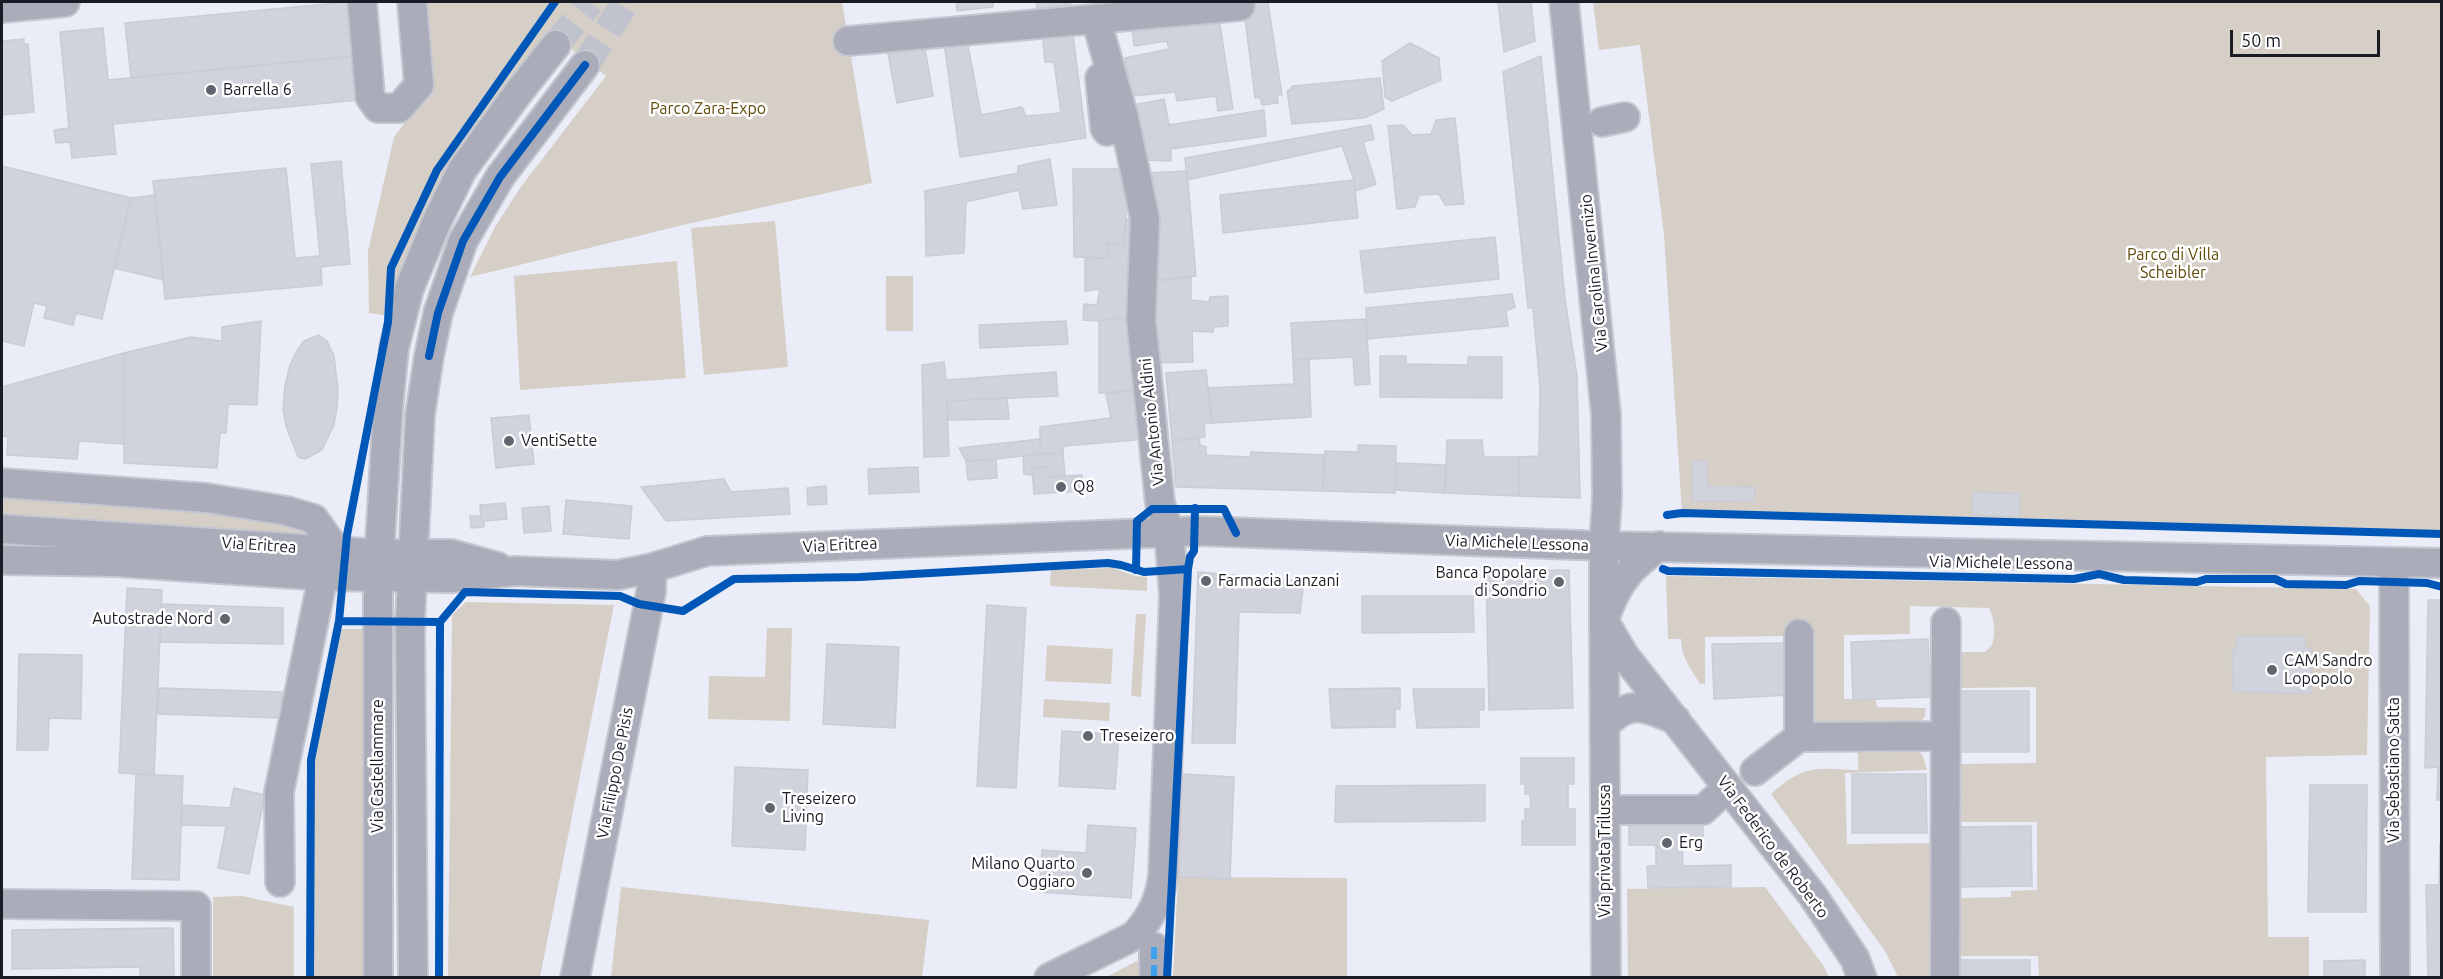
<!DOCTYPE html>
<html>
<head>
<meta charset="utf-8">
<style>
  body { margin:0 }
  #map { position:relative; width:2443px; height:979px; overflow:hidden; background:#eaecf7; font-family:Ubuntu,sans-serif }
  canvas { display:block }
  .frame { position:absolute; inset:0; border:3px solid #1a1c25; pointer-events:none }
  .scale { position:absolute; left:2230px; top:30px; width:150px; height:27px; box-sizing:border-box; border:3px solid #1a1c25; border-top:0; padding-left:8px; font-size:18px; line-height:21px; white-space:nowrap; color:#1a1c25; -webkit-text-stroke:4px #fff; paint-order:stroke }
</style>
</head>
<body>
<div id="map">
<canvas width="2443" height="979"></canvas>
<div class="frame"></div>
<div class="scale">50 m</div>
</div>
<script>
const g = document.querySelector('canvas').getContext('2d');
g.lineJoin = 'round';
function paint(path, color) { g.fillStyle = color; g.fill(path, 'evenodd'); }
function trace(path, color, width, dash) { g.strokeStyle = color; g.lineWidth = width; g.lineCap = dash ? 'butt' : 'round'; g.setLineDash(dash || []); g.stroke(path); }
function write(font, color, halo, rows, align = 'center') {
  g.font = font + ' Ubuntu,sans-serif'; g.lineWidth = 5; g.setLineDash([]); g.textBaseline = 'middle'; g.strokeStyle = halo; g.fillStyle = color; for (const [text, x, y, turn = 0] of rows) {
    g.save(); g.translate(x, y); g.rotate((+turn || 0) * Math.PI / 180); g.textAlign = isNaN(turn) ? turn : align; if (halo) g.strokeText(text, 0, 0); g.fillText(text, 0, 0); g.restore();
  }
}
paint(new Path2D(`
  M424 2H842L872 183 683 225 470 277 495 227 520 188 606 76 549 32 455 163 389 316 369 313 368 251 394 137 432 87Z
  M1593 2H2441V533L1682 513 1664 235 1640 45 1599 50Z
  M775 221 788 367 704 375 691 228Z
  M677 261 686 378 520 390 514 276Z
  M886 276H913V331H886Z
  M2 496 205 505 292 519 317 540 2 524Z
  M1113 568 1135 576 1147 577V591L1050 586 1051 570Z
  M1666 576 2356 589 2370 606 2367 755 2266 757 2268 937H2309V977H2039L2038 956H1957L1956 898 2011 897V891L2037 890V822H1956V764L2036 763V687L1960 688 1954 652H1985C1987 650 1992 646 1992 644 1996 635 1994 616 1989 608L1910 606V634L1844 635V699H1875L1877 707 1926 708 1925 716 1918 726H1814L1789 636 1705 637V684H1700C1691 669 1681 657 1681 639H1668Z
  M466 602 614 605 540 977H448L452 615Z
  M1136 614H1146L1141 697 1131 696Z
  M767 628H792L790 721 708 719 709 676 765 677Z
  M341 629H362L363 977H310L308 762Z
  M1047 645 1113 649 1111 684 1045 681Z
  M1044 699 1110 703 1109 721 1043 717Z
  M1858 743 1917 749 1923 756 1927 770 1845 773 1847 844 1935 843 1936 977H1898L1885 951 1771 794C1804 764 1816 768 1858 770Z
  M1178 877 1347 878V977L1173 978Z
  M621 887 929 920 922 977H611Z
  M1765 887 1823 965 1829 977H1628L1627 889Z
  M242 896 294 907V977H213V897Z
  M1139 960 1138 977H1106Z`), '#d5cfc7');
const building = new Path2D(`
  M348 2 354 56 131 78 125 23Z
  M956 2H993V7L957 11Z
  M1036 2H1070L1071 5 1037 10Z
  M1243 2H1268L1282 95H1277L1278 103 1262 105 1260 97 1255 98Z
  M1498 2H1531L1535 41 1504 52Z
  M1219 18 1233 109 1218 111 1216 96 1177 101 1175 92 1132 96 1125 58 1169 49 1167 41 1134 46 1132 28Z
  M1072 27 1086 138 960 157 944 43 967 40 981 115 1022 107 1026 116 1061 113 1054 62H1045L1042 32Z
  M103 28 108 80 354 56 358 100 113 124 116 154 72 158 70 142 56 143 54 130 69 128 60 32Z
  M24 39V44H28L34 112 2 115V41Z
  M924 42 933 96 897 103 887 48Z
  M1410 43 1439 58 1441 80 1392 101 1385 97 1382 61Z
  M1541 56 1565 299 1577 376 1580 498 1519 496V457L1539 456 1540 388 1533 308H1528L1503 72Z
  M1380 78 1384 109 1364 118 1292 124 1287 91 1291 89 1292 86Z
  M1164 99 1169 125 1264 110 1266 136 1171 149V161L1145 160 1134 105Z
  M1455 118 1464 204 1445 205 1439 194 1419 195 1415 207 1397 209 1388 126 1403 125 1412 135 1431 134 1436 120Z
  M1371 125 1374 139 1363 142 1376 184 1356 191 1354 180 1342 146 1187 180 1185 158Z
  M1050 159 1057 205 1023 209 1019 190 966 202 964 253 926 256 925 191 1018 173V166Z
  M341 161 350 264 321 267 322 285 165 299 153 181 286 168 295 258 320 256 311 164Z
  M2 166 131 198 102 319 76 313 73 325 44 318 47 306 34 303 24 346 2 341Z
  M1073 169H1126V219L1124 244H1107L1108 258 1074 257Z
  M1187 171 1196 276 1157 281 1147 173Z
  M1354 180 1358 218 1223 233 1220 195Z
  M155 195 164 280 114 268 131 198Z
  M1126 219 1137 222 1129 316 1099 321 1083 320 1084 304 1097 305 1100 289 1085 291V258H1108L1107 244H1124Z
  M1495 237 1499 279 1365 293 1360 251Z
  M1191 277V300L1209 302 1210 297 1228 296V326L1214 327 1213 332 1192 331 1193 362 1155 363 1152 281Z
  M1512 294 1515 307 1506 311 1508 326 1367 339 1366 308Z
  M1129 316 1140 390 1099 393V321Z
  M1366 319 1370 384 1355 385 1353 357 1293 360 1291 323Z
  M261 321 257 405 228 404 226 433H220L217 468 124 463V353L191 337 222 341V327Z
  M1066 321 1068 344 980 348 979 325Z
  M319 335 327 341 334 356 338 390 337 407 334 425 322 450 305 459 298 457 286 426 283 408 285 386 290 365 296 352 304 341Z
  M124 353V444L79 441 77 459 7 455 8 437 2 436V387Z
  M1380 356H1406V364L1468 365V357H1502V398L1380 397Z
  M1309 359 1311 417 1212 423 1207 388 1294 384 1293 360Z
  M944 362 946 380 1056 372 1058 396 947 401 949 456 924 457 922 365Z
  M1206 370 1212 423H1204L1205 437 1172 441 1166 373Z
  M1140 390 1147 439 1064 446 1063 454H1040V427L1111 418 1106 394Z
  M1007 398 1009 419 948 420 947 401Z
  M529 415 534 464 496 468 491 418Z
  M1199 438 1200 445 1206 447V455L1250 457 1251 452 1324 455 1323 491 1176 487 1172 441Z
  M1040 439V454L996 459 966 461 959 448Z
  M1447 440H1482L1484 457H1519V496L1445 493Z
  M1358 445 1396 446 1395 493 1323 491 1325 451 1358 452Z
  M1040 454H1063L1065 476 1048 477V467L1032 468 1033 475 1024 474 1023 456Z
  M996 459 997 478 968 480 966 461Z
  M1692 461H1707V486L1755 487 1754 502 1692 501Z
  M1396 463 1446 465 1445 493 1396 490Z
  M918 467 919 492 869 494 868 469Z
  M1048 467V477L1082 475 1083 491 1034 494 1032 468Z
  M724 479 731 492 788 488 790 514 666 521 641 487Z
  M826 486 827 504 808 505 807 488Z
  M1973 492 2020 494V517L1972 515Z
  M566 500 632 506 629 539 563 534Z
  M505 503 507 519 484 521V527L471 528 470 516H481L480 505Z
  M549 506 551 531 524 533 522 508Z
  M1569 570 1573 708 1489 710 1486 571Z
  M1198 572 1304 581 1300 613 1239 612 1235 743H1192Z
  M127 588 162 590 154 775 119 773Z
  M1362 596H1473L1474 632 1362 633Z
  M2428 600H2442V800H2437L2438 767 2425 768Z
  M161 604 283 608V644L160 642Z
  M987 605 1026 608 1016 788 977 786Z
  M2237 636H2305V648H2311V693L2233 692 2232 649 2237 648Z
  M1928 639 1930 697 1853 700 1851 642Z
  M1788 643 1790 695 1714 699 1712 644Z
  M827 644 899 647 895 728 823 724Z
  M19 654 82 655 81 719 49 718 48 750H17Z
  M159 688 282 692 281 718 158 714Z
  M1400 688V709H1395V727L1332 728 1329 689Z
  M1413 689H1484V710H1479V727L1417 728Z
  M1956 691H2029V752H1956Z
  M1062 731 1119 734 1115 789 1059 786Z
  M1521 758H1574V784H1568V809H1575V845H1522V821H1525V809H1531L1530 794H1525V784H1521Z
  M735 767 808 770 805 850 732 846Z
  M136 774 183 776 179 880 132 879Z
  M1182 774 1234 777 1230 879 1178 877Z
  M1852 774H1926L1927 833H1852Z
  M1485 785V821L1335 822 1336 786Z
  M2310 785H2367L2366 912H2308Z
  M234 788 265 795 249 874 218 868 226 826 181 825 182 805 230 808Z
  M1629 817H1703V841H1682L1683 866 1731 865V887L1648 888 1647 866H1656V845H1629Z
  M1088 825 1136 828 1131 898 1039 892 1042 850 1086 853Z
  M2031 826 2032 886 1956 887 1955 827Z
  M2440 844 2442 978H2428L2426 885H2439Z
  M173 928 174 978H140V967L12 969V930Z
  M1955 960H2030V978H1955Z
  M2365 960V978H2324V961Z`);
paint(building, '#d0d2dc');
trace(building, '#c9ccd5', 1.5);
trace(new Path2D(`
  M556 45 590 2
  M585 65 626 2`), '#c0c2cd', 28, [28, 14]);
const minor = new Path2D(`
  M362 2 370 97 378 108H399L419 85 412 2
  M1564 2 1606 415 1607 498 1604 546V621L1606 978
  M2 8 65 2
  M848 41 1240 6
  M1100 78 1105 128 1107 131 1118 129 1124 118
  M1602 122 1625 117
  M2 483 207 498 287 511 314 519 336 550
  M2 529 380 554H451L498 567
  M2 560 117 562 323 576 451 578 515 571 618 575 652 568 707 551 1200 531 1604 546 2442 563
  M2394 563 2395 978
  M1607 612C1620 578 1631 568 1659 546
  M1605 623 1624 655 1813 896 1855 959 1862 978
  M1799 634V737
  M1605 725C1631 698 1645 707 1676 720
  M1755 771 1799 737 1945 736
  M1605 810H1703L1728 787
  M280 882 279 792 323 576
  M2 904 196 906V978
  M1154 947V978
  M378 978V576L388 409 394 348 409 289 437 221 462 170 518 93 556 45
  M413 978 410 622 420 415 429 356 438 313 463 241 500 177 585 65
  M575 978 651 592 652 568
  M1049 978 1134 936C1151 918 1160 900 1163 875L1174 596 1169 532 1160 503 1141 319 1145 219 1124 118 1096 19
  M1945 978 1946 622`);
trace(minor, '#c5c7d0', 32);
trace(minor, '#aaadb9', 28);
trace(new Path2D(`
  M1154 947V978`), '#3da2eb', 6, [12, 6]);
trace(new Path2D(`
  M429 356 438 313 463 241 500 177 585 65
  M1667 515 1682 513 2442 534
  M1663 569 1668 571 2074 579 2099 574 2124 580 2197 582 2206 579H2275L2286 584 2346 585 2359 581 2427 583 2442 587
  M1136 570 1137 521 1152 509H1224L1236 533
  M339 621 440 622
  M310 978 311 760 339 621 347 535 388 322 391 268 437 170 555 2
  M439 978 440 622 465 592 620 596 639 604 683 611 734 579 860 577 1108 563 1121 565 1144 572 1188 569
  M1167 978 1188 569 1190 557 1194 551 1195 508`), '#0057b8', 8);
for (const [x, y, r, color] of [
  [211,90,6,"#63656e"],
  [509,441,6,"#63656e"],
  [1061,487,6,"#63656e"],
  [1206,581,6,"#63656e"],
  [1559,582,6,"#63656e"],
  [225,619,6,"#63656e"],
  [2272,670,6,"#63656e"],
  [1088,736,6,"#63656e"],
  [770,808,6,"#63656e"],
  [1667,843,6,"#63656e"],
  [1087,873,6,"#63656e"]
]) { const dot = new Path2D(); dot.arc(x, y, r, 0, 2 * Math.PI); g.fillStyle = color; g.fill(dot); trace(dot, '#fff', 2); }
write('16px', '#1a1c25', '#fff', [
  ["Barrella 6",223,90],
  ["VentiSette",521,441],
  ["Q8",1073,487],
  ["Banca Popolare",1547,573,"right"],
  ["di Sondrio",1547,591,"right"],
  ["Farmacia Lanzani",1218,581],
  ["Autostrade Nord",213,619,"right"],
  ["CAM Sandro",2284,661],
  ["Lopopolo",2284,679],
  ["Treseizero",1100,736],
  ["Treseizero",782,799],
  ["Living",782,817],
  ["Erg",1679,843],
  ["Milano Quarto",1075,864,"right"],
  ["Oggiaro",1075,882,"right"]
], 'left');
write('16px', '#60490a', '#fff', [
  ["Parco Zara-Expo",708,109],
  ["Parco di Villa",2173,255],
  ["Scheibler",2173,273]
]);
write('16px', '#1a1c25', '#fff', [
  ["Via Carolina Invernizio",1594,273,-96],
  ["Via Antonio Aldini",1152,422,-96],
  ["Via Michele Lessona",1517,543,2],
  ["Via Eritrea",259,545,4],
  ["Via Eritrea",840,545,-3],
  ["Via Michele Lessona",2001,563,1],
  ["Via Castellammare",378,766,-90],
  ["Via Sebastiano Satta",2394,770,-90],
  ["Via Filippo De Pisis",615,773,-79],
  ["Via Federico de Roberto",1773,847,53],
  ["Via privata Trilussa",1605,851,-90]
]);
</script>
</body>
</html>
